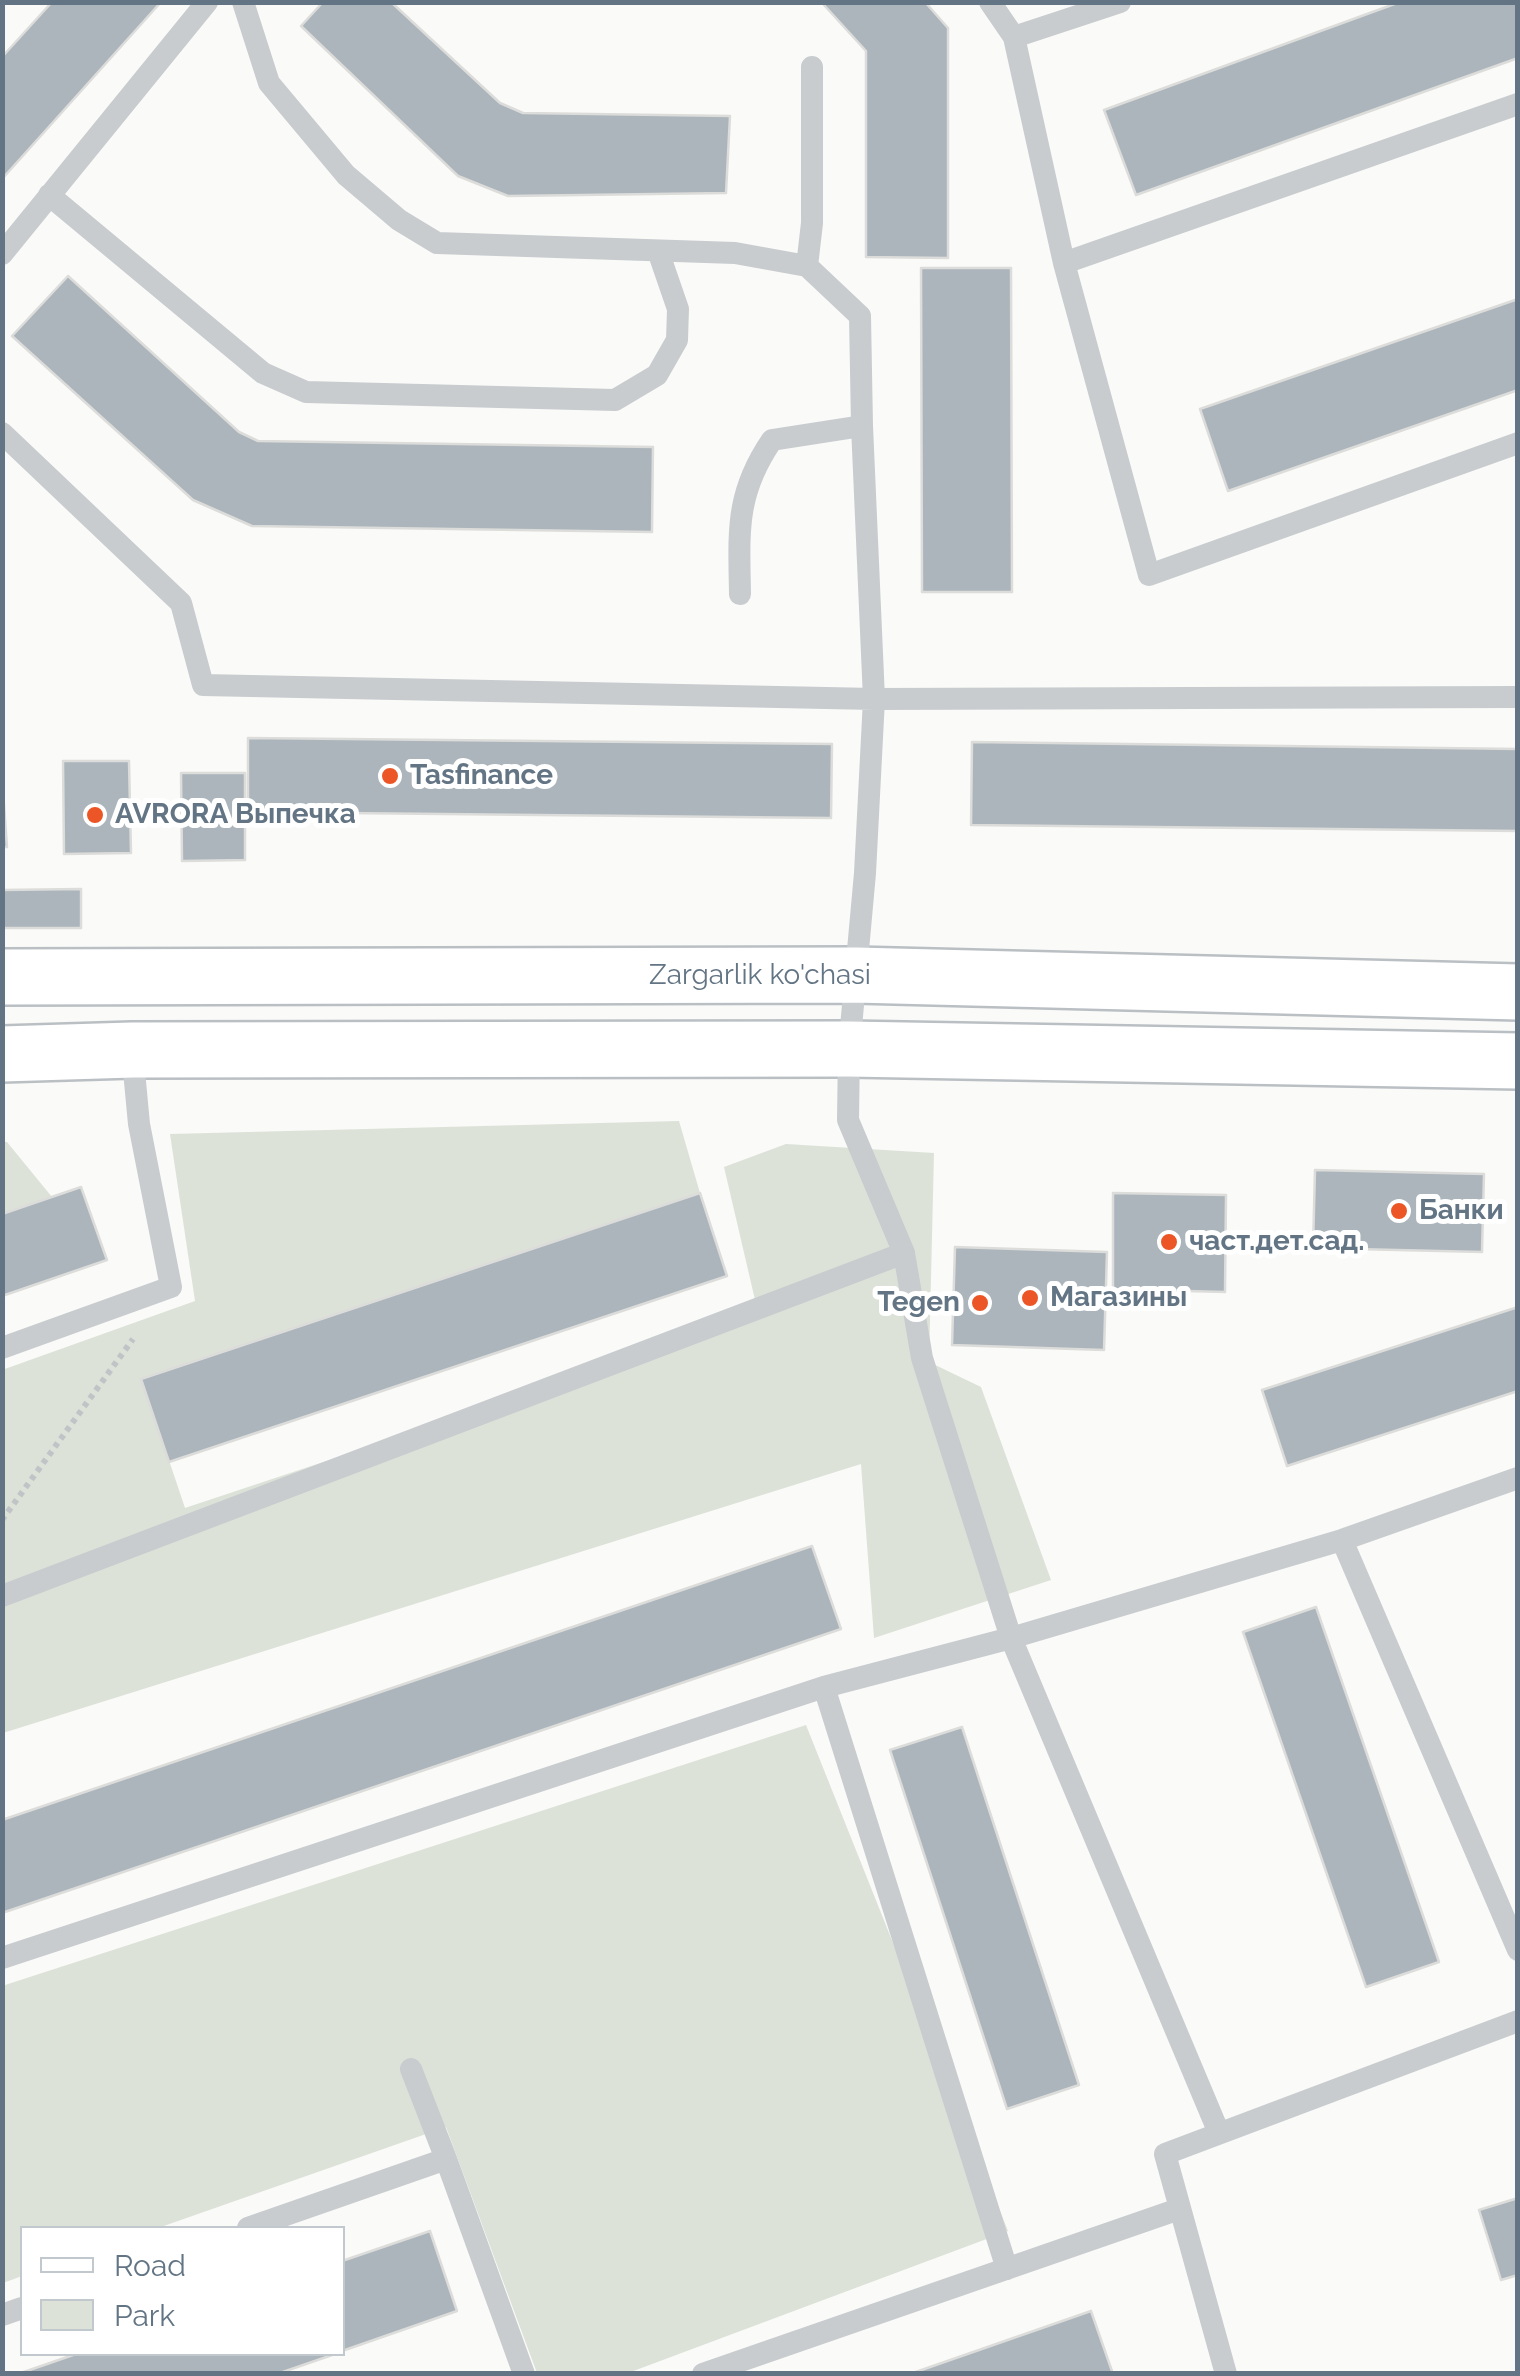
<!DOCTYPE html>
<html>
<head>
<meta charset="utf-8">
<style>
  body { margin:0 }
  #map { position:relative; width:1520px; height:2376px; overflow:hidden; background:#fafaf8; font-family:Raleway,sans-serif }
  canvas { display:block }
  .frame { position:absolute; inset:0; border:5px solid #637584; pointer-events:none }
  .legend { position:absolute; left:20px; top:2226px; width:325px; height:130px; box-sizing:border-box; background:#fff; border:2px solid #c1c8ce; margin:0; padding:12px 18px; list-style:none; font-size:30px; color:#637584 }
  .legend li { display:flex; align-items:center; gap:20px; height:50px }
  .legend b { width:50px; border:2px solid #c1c8ce }
</style>
</head>
<body>
<div id="map">
<canvas width="1520" height="2376"></canvas>
<div class="frame"></div>
<ul class="legend">
<li><b style="height:12px;background:#fff"></b>Road</li>
<li><b style="height:28px;background:#dce2d8"></b>Park</li>
</ul>
</div>
<script>
const g = document.querySelector('canvas').getContext('2d');
g.lineJoin = 'round';
function paint(path, color) { g.fillStyle = color; g.fill(path, 'evenodd'); }
function trace(path, color, width, dash) { g.strokeStyle = color; g.lineWidth = width; g.lineCap = dash ? 'butt' : 'round'; g.setLineDash(dash || []); g.stroke(path); }
function write(font, color, halo, rows, align = 'center') {
  g.font = font + ' Raleway,sans-serif'; g.lineWidth = 10; g.setLineDash([]); g.textBaseline = 'middle'; g.strokeStyle = halo; g.fillStyle = color; for (const [text, x, y, turn = 0] of rows) {
    g.save(); g.translate(x, y); g.rotate((+turn || 0) * Math.PI / 180); g.textAlign = isNaN(turn) ? turn : align; if (halo) g.strokeText(text, 0, 0); g.fillText(text, 0, 0); g.restore();
  }
}
paint(new Path2D(`
  M679 1121 700 1193 142 1380 185 1508 759 1317 724 1167 786 1144 934 1153 929 1362 981 1387 1051 1580 874 1638 861 1464 3 1733 2 1370 195 1301 170 1134Z
  M2 1142H7L52 1197 3 1214Z
  M806 1725 1008 2231 628 2373H537L446 2127 158 2228H22V2276L3 2283 2 1986Z`), '#dce2d8');
const building = new Path2D(`
  M52 2H161L2 179V57Z
  M323 2H391L500 103 523 113 730 116 726 193 508 196 458 176 301 26Z
  M827 2H925L948 28V258L866 257V51L824 5Z
  M1400 2H1518V58L1136 195 1104 110Z
  M921 268H1011L1012 592H922Z
  M68 276 239 432 258 441 653 447 652 532 252 526 193 500 12 336Z
  M1518 299V390L1228 491 1200 409Z
  M248 738 832 744 831 818 248 812Z
  M972 742 1518 749V831L971 825Z
  M63 761H129L131 853 64 854Z
  M181 773H245V860L182 861Z
  M2 777 7 847H2Z
  M81 889V928H2V890Z
  M1315 1170 1484 1174 1482 1252 1313 1248Z
  M81 1187 107 1260 2 1296V1214Z
  M700 1193 727 1276 169 1462 141 1379Z
  M1113 1193 1226 1195 1225 1292 1113 1289Z
  M955 1247 1107 1252 1104 1350 952 1345Z
  M1518 1307V1391L1287 1466 1262 1390Z
  M812 1546 841 1629 2 1913V1820Z
  M1316 1607 1439 1962 1366 1987 1243 1632Z
  M962 1727 1079 2085 1007 2109 890 1750Z
  M1518 2198V2275L1501 2280 1479 2210Z
  M430 2231 457 2311 342 2351V2261Z
  M1091 2311 1113 2374H910Z
  M76 2354H335L277 2374H18Z`);
paint(building, '#abb5bb');
trace(building, '#dcdcda', 2.5);
const secondary = new Path2D(`
  M2 977 856 975 1518 992
  M2 1054 132 1050 849 1049 1518 1061`);
trace(secondary, '#babfc4', 60);
trace(new Path2D(`
  M2 1520 133 1339`), '#c1c4c6', 6, [5, 5]);
trace(new Path2D(`
  M243 2 269 83 346 175 399 220 437 243 735 253 807 266
  M990 2 1014 37 1064 263 1149 575 1518 443
  M1014 37 1120 2
  M812 67V223L807 266 860 316 862 426 874 699 865 873 849 1049 848 1120 904 1253 922 1358 1011 1638 1219 2133
  M49 195 263 373 306 392 615 400 657 375 677 340 678 309 658 251
  M2 254 207 2
  M1064 263 1518 104
  M2 433 181 603 203 685 874 699 1518 697
  M740 594C739 532 735 494 772 440L862 426
  M2 1348 171 1287 139 1124 132 1050
  M1342 1540 1518 1950
  M2 1596 904 1253
  M824 1687 1007 2269
  M2 1958 824 1687 1011 1638 1342 1540 1518 1478
  M411 2069 446 2159
  M248 2228 446 2159 524 2374
  M2 2315 22 2308
  M703 2374 1179 2209
  M1226 2374 1165 2154 1518 2021`), '#c8cccf', 22);
trace(secondary, '#fff', 55);
for (const [x, y, r, color] of [
  [390,776,10,"#ec5626"],
  [95,815,10,"#ec5626"],
  [1399,1211,10,"#ec5626"],
  [1169,1242,10,"#ec5626"],
  [1030,1298,10,"#ec5626"],
  [980,1303,10,"#ec5626"]
]) { const dot = new Path2D(); dot.arc(x, y, r, 0, 2 * Math.PI); g.fillStyle = color; g.fill(dot); trace(dot, '#fff', 4); }
write('bold 28px', '#637584', '#fff', [
  ["Tasfinance",410,776],
  ["AVRORA Выпечка",115,815],
  ["Банки",1419,1211],
  ["част.дет.сад.",1189,1242],
  ["Магазины",1050,1298],
  ["Tegen",960,1303,"right"]
], 'left');
write('28px', '#637584', '#fff', [
  ["Zargarlik ko'chasi",760,976]
]);
</script>
</body>
</html>
